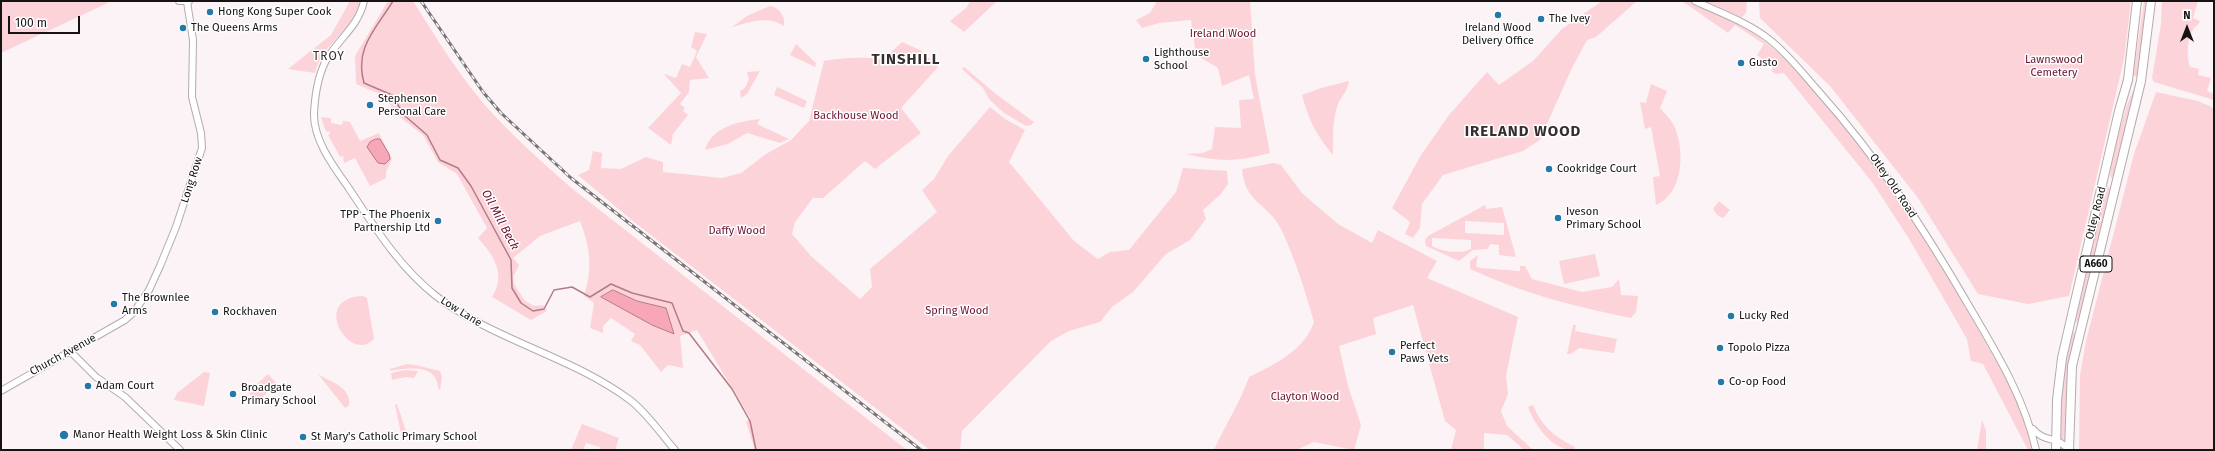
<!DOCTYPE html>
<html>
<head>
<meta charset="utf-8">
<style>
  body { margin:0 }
  #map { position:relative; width:2215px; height:451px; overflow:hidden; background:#fbf3f5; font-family:"Fira Sans",sans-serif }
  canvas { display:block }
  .frame { position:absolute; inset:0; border:2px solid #151313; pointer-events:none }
  .north { position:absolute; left:2167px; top:8px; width:40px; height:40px; -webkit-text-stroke:3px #fff; paint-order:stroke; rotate:0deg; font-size:11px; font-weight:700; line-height:16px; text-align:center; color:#151313 }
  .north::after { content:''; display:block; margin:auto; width:14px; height:18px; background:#151313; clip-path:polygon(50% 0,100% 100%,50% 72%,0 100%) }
  .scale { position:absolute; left:8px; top:16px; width:72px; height:18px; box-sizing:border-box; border:2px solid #151313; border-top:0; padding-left:5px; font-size:12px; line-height:14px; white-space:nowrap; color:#151313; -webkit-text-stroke:3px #fff; paint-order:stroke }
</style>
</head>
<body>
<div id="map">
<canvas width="2215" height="451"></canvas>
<div class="frame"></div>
<div class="north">N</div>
<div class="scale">100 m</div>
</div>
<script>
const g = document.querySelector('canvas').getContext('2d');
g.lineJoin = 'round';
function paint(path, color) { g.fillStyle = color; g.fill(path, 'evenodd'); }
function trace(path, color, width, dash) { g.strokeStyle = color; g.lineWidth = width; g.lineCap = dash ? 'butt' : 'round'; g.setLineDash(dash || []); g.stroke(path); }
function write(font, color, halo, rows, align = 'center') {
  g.font = font + ' "Fira Sans",sans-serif'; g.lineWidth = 3; g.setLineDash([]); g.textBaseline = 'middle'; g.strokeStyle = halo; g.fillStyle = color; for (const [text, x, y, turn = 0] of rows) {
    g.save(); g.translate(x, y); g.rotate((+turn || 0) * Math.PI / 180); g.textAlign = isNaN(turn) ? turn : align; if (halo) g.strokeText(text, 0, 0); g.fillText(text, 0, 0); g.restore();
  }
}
paint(new Path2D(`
  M1 1H112L1 53Z
  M350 1H360C357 26 332 38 321 58 318 63 316 68 315 73L288 69 331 35Z
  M388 1H413C435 36 457 72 484 104 510 134 540 160 569 186L907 450H755L746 422 750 418 697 330 680 336 683 368 668 365 661 372 640 345 631 341 635 334 611 318 603 326V333L590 328 594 303 584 296C593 269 590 246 580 221L540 236 513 258 519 265 513 277 514 284 525 301 534 306 543 305 547 311 531 320 492 297C507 274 493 255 478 238L487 228 457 174 438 162 423 135 401 118 382 95 356 84 355 56ZM613 290 637 301 666 308 673 334 652 325 601 297Z
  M970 1H997L964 32 950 21 967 7Z
  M1157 1H1250L1255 75 1270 153C1235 162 1220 162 1186 154L1203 153 1212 149 1215 127 1241 128 1239 100 1254 99 1249 75 1222 86 1218 68 1196 55 1191 20 1159 23 1142 28 1136 20 1150 13Z
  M1602 1H1637L1596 37 1587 40 1571 70 1540 140 1523 151 1443 175 1422 204 1420 228 1413 238 1405 234 1410 222 1392 208 1421 155 1449 115 1487 72 1499 85 1533 61 1562 29Z
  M1682 1H1747L1746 13 1742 17H1739L1736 23 1756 34 1790 63 1857 141 1884 176 1948 277 2011 387 2028 431 2032 450H2028L1983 364 1971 361 1967 339 1908 237 1872 182 1784 73 1776 74 1771 71 1773 67 1757 55 1764 44 1735 25 1728 33Z
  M1759 1H2131L2124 59 2069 296 2028 304 1978 294 1918 198 1830 86 1760 18Z
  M2144 1 2148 2 2139 75 2136 77 2133 75Z
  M2162 1H2198L2193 18 2200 21C2198 26 2197 25 2194 28 2187 38 2186 56 2190 67L2199 69 2198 75 2211 78 2207 91 2214 94V100L2154 82 2152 78 2161 24Z
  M770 6C779 7 786 17 784 26 767 15 750 22 732 27L747 16Z
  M695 32 707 34 696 57 709 78 690 80 689 92 680 104 685 108 683 111 688 115 673 134 671 145 648 128 681 93 664 74 676 78 682 64 690 67 697 51 691 47Z
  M902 42 920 50 938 67 901 108 921 133 875 169 865 161 823 198H813L795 222 792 234 811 256 860 299 872 287 870 269 937 212 922 190 934 179 948 156 990 107 1005 119 1025 130 1009 162 1074 241 1098 259 1110 252 1129 250 1176 192 1183 168 1227 171 1228 184 1220 195 1203 210 1206 219 1190 240 1166 254 1133 292 1112 307 1100 322 1069 331 1051 341 962 431 960 450H930L634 222 578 175 589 170 593 151 602 153 601 168 621 169 646 157 663 162V172L722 178 741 173 766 154 791 140 809 121 824 61C838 58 870 56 883 60Z
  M796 44 816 63 815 67 790 55Z
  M964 67 996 94 1034 122 1031 125 1026 126 1004 113 989 99 983 88 962 69Z
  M760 71 747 94 741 98 740 91 745 88 749 79 747 72Z
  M1349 81C1348 90 1342 96 1338 104 1332 121 1333 138 1333 155 1316 134 1309 121 1302 95L1321 88Z
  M1651 84 1667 91 1660 108C1666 115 1672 120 1675 128 1685 152 1683 194 1656 205L1653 177 1660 176 1651 127 1645 129 1640 102 1646 103Z
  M777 87 807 101 804 108 774 95Z
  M2135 88 2116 173 2111 178C2107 170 2128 94 2135 88Z
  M2156 92 2198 101 2214 108V450H2079L2080 375 2086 341 2134 154Z
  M321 117 331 118V123L342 125 343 121 350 122 360 141 379 133 392 159 386 172V178L370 186 355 158 344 163 343 156 340 157 328 135 330 134 329 131 326 132Z
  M760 119 757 124 789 139 780 143 747 133 728 144 705 150C711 127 740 121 760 119Z
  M1274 163 1281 165 1302 193 1338 224 1372 243 1378 230 1437 261 1427 278 1518 317 1506 376 1508 394 1501 411 1507 426 1533 450H1524L1507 435 1484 433V450H1451L1456 430 1445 421 1413 305 1373 318 1376 334 1339 346 1348 386 1361 425 1354 450 1314 442 1296 450H1214C1225 425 1240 403 1249 377 1274 365 1305 350 1314 322 1305 291 1295 258 1281 229 1268 203 1245 204 1242 169Z
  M2108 186 2111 190 2079 320 2075 323 2102 204Z
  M1719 201 1730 210 1723 218 1717 215 1713 209Z
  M1485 205 1486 209 1502 207 1516 257 1499 255V245L1490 244 1488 249 1473 250 1459 261 1426 246 1425 240 1428 236ZM1465 221 1504 223V235L1465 233ZM1432 238 1471 240V249C1461 254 1442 252 1432 246Z
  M1595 254 1600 276 1564 284 1559 261Z
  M1478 255 1476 266 1480 268 1520 271V266H1525L1532 279 1582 292 1612 287 1619 279 1621 295 1638 296 1636 312 1631 318C1576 307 1522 293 1470 269V261Z
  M363 296 367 298 374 339C350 365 309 298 363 296Z
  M1573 325H1576L1575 331 1617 339 1614 353 1579 348 1571 354H1567Z
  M2073 330 2076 335 2066 443 2059 439 2062 375Z
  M407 364 415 365 440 371 442 377 440 390C437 388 438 380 434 376 425 365 403 369 390 371V369Z
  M405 370 418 371 414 378 406 377 392 380 391 373Z
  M204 372 210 373 204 406 174 400 177 393Z
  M268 374 277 384 257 402 248 392Z
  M318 374C332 383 352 387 349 406L345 408Z
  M397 404 408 437 402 438 395 405Z
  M1533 405C1542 427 1555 437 1575 447L1574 450C1551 450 1535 425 1528 407Z
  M1982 420 1986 430V450H1977Z
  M582 424 619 438 615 450H599L600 447 586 443 583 450H571Z`), '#fdd3da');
const water = new Path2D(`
  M376 139H380L389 154 390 159 385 164 378 163 367 147 370 142Z
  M613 290 637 301 666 308 674 334 652 325 601 297Z`);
paint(water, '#f7a7b8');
trace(water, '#b37b86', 1);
trace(new Path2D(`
  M393 1C376 29 354 48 364 83L392 95 404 115 427 135 440 160 458 168 471 186 511 260 512 288 521 303 533 311 544 309 554 290 572 287 590 297 611 284 632 293 672 303 683 331 689 333 732 389 750 421 756 450`), '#b37b86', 1.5);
const tertiary = new Path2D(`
  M179 1H189
  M364 1C359 25 340 38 328 57 318 73 315 95 314 113 313 139 333 166 348 187 374 226 398 266 436 296 495 341 571 356 630 400 647 413 661 434 675 450
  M1695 1C1721 13 1749 23 1770 40 1789 55 1804 75 1820 93 1878 158 1925 230 1969 306 1996 352 2024 397 2036 450
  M70 351 96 377 125 397 180 450
  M1 391 125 320 134 312 149 290 160 266 176 227 202 148 201 133 192 97 193 40 187 2
  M2033 429C2044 443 2059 436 2068 450`);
const trunk = new Path2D(`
  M2056 450 2057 400 2062 358 2119 111 2128 80 2137 1
  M2069 450 2072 366 2141 81 2151 1`);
trace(tertiary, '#b2abac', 8);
trace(trunk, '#b2abac', 10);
trace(tertiary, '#fff', 6);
trace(trunk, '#fff', 8);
const rail = new Path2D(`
  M421 1 483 92 501 113 571 178 921 450`);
trace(rail, '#797475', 3);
trace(rail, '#fff', 1.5, [4.5]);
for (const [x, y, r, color] of [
  [210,12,4,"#2479a9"],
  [1498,15,4,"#2479a9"],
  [1541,19,4,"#2479a9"],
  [183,28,4,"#2479a9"],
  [1146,59,4,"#2479a9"],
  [1741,63,4,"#2479a9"],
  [370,105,4,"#2479a9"],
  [1549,169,4,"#2479a9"],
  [1558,218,4,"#2479a9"],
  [438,221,4,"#2479a9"],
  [114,304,4,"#2479a9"],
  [215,312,4,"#2479a9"],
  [1731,316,4,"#2479a9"],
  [1720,348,4,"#2479a9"],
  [1392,352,4,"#2479a9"],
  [1721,382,4,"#2479a9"],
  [88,386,4,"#2479a9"],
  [233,394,4,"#2479a9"],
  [64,435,5,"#2479a9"],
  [303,437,4,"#2479a9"]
]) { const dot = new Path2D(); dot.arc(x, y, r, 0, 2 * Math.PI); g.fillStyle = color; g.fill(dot); trace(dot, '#fff', 1.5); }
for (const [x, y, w] of [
  [2096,264,32]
]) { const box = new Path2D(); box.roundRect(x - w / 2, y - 8, w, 16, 3); g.fillStyle = '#fff'; g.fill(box); trace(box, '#151313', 1); }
write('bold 10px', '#151313', null, [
  ["A660",2096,264]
]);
write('11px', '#151313', '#fff', [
  ["Hong Kong Super Cook",218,12],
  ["The Ivey",1549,19],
  ["The Queens Arms",191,28],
  ["Ireland Wood",1498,28,"center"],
  ["Delivery Office",1498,41,"center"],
  ["Lighthouse",1154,53],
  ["School",1154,66],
  ["Gusto",1749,63],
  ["Stephenson",378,99],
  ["Personal Care",378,112],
  ["Cookridge Court",1557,169],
  ["Iveson",1566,212],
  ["Primary School",1566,225],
  ["TPP - The Phoenix",430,215,"right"],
  ["Partnership Ltd",430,228,"right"],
  ["The Brownlee",122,298],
  ["Arms",122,311],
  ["Rockhaven",223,312],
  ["Lucky Red",1739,316],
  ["Perfect",1400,346],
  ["Paws Vets",1400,359],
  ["Topolo Pizza",1728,348],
  ["Co-op Food",1729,382],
  ["Adam Court",96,386],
  ["Broadgate",241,388],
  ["Primary School",241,401],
  ["Manor Health Weight Loss & Skin Clinic",73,435],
  ["St Mary's Catholic Primary School",311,437]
], 'left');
write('11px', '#6d1232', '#fff', [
  ["Ireland Wood",1223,34],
  ["Lawnswood",2054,60],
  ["Cemetery",2054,73],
  ["Backhouse Wood",856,116],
  ["Daffy Wood",737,231],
  ["Spring Wood",957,311],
  ["Clayton Wood",1305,397]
]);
write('11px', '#151313', '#fff', [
  ["Long Row",192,180,-72],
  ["Otley Old Road",1893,186,56],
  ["Otley Road",2096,213,-76],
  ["Low Lane",461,312,32],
  ["Church Avenue",63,355,-29]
]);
g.letterSpacing = '1px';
write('12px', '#342f30', '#fff', [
  ["TROY",329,57]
]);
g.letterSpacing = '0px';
write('italic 12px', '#6b0f30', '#fff', [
  ["Oil Mill Beck",500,220,62]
]);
g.letterSpacing = '1px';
write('bold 15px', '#342f30', '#fff', [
  ["TINSHILL",906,60],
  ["IRELAND WOOD",1523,132]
]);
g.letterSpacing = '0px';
</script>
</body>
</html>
